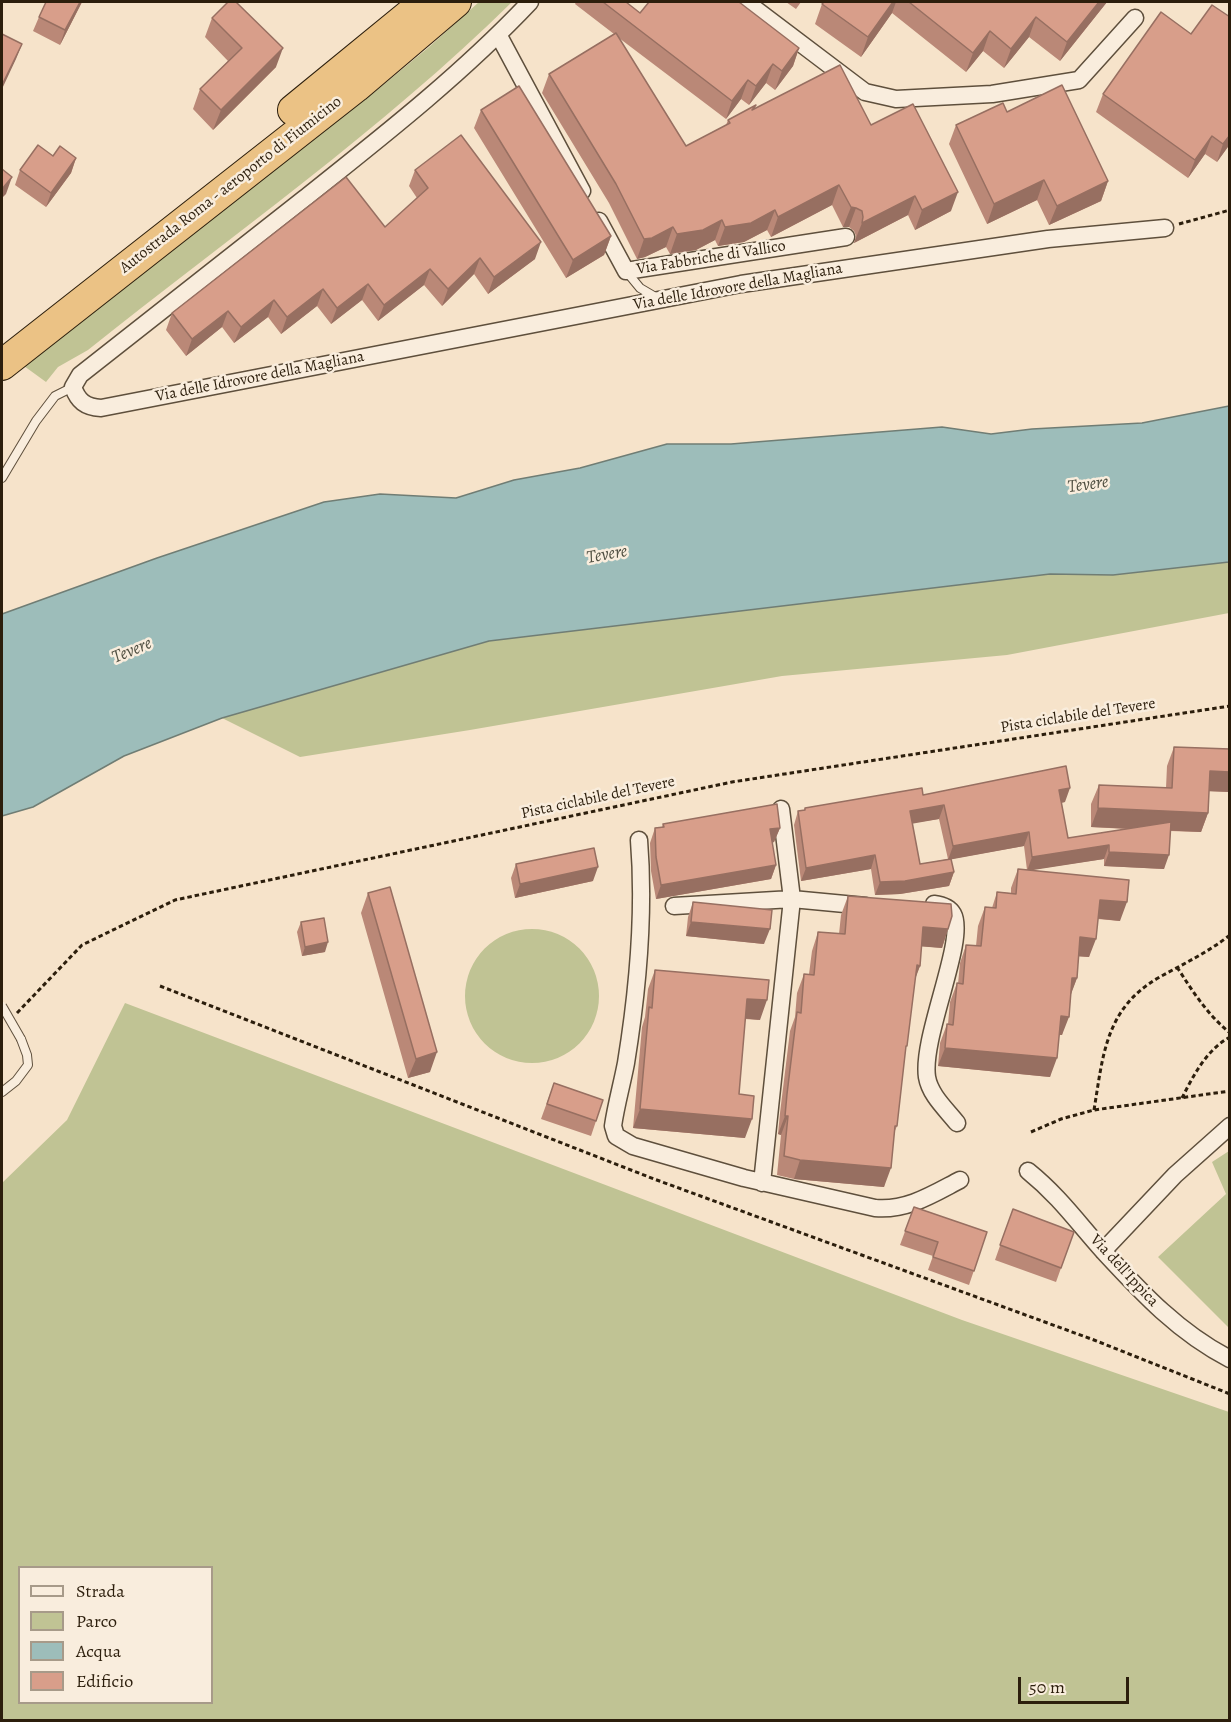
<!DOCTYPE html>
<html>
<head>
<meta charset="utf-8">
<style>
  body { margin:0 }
  #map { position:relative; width:1231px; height:1722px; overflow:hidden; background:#f6e3ca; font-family:Alegreya,serif }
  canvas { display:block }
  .frame { position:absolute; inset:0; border:3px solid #2c1e0c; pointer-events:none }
  .legend { position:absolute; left:18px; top:1566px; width:195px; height:138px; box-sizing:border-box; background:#f9eddd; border:2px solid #a79a89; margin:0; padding:8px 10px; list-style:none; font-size:18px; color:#2c1e0c }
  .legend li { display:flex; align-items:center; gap:12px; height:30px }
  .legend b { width:30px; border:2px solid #a79a89 }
  .scale { position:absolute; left:1018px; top:1677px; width:111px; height:27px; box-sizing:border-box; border:3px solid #2c1e0c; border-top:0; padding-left:8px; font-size:18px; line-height:21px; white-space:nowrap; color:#2c1e0c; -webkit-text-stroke:4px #f9eddd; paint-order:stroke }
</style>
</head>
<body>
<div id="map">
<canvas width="1231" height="1722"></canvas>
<div class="frame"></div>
<ul class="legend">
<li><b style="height:8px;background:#f9eddd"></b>Strada</li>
<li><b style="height:16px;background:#c0c394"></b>Parco</li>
<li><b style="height:16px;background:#9dbdba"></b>Acqua</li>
<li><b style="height:16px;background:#d89e8a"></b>Edificio</li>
</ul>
<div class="scale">50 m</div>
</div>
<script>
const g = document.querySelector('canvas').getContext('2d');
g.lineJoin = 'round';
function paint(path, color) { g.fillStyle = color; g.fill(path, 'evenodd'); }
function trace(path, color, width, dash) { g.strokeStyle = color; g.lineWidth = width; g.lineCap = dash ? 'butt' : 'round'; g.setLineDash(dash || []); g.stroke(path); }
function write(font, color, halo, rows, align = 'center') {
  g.font = font + ' Alegreya,serif'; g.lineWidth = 5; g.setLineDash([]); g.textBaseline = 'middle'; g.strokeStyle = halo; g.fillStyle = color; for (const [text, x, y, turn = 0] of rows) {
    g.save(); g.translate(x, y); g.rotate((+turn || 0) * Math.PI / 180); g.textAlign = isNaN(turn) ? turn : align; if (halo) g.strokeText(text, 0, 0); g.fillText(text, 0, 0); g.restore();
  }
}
paint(new Path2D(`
  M479 2H512C382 130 231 236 88 350L58 367 46 382 24 366 377 90 429 47Z
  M1229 562V613L1007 655 782 676 470 730 300 757 222 718 489 641 1050 574 1113 575Z
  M465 996a67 67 0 1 1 134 0a67 67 0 1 1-134 0Z
  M125 1003 962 1320 1229 1412V1720H2V1183L67 1120ZM20 1568H212V1702H20Z
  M1229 1151V1328L1158 1257 1226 1194 1212 1162Z`), '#c0c394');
const water = new Path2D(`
  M1229 406V562L1113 575 1050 574 489 641 222 718 124 756 33 807 2 816V614L157 558 324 502 380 494 456 498 514 480 580 468 667 444H731L942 427 991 434 1032 429 1142 423Z`);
paint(water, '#9dbdba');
trace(water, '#707d74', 1.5);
const service = new Path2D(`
  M626 271 640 288 657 298
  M2 478 36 421 55 396 73 387
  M2 1092 16 1081 28 1065 27 1055 21 1039`);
const minor = new Path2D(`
  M530 2C462 74 383 136 305 198 230 257 155 316 80 375L73 387C78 401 85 407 101 408L741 284 1048 239 1165 228
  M746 2 865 92 896 99 992 94 1079 80 1135 18
  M499 36 582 191
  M599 221 626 271 846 237
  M639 840C645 914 638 989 626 1063 622 1084 616 1105 613 1126L616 1136 633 1146 744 1178 875 1208C907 1211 933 1194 960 1180
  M934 904C942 905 949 907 953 914 967 939 921 1037 927 1077 930 1095 946 1109 957 1123
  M674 906 792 899 866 906
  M1028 1171C1059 1196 1078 1223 1104 1252 1142 1293 1179 1333 1230 1359
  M762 1183 792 899 781 809
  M1103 1251 1175 1175 1230 1126`);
const motorway = new Path2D(`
  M293 110 425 2
  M2 365 356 87 456 2`);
trace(service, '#5e4f3c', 10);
trace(minor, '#5e4f3c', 19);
trace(motorway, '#2c1e0c', 32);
trace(new Path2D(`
  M1179 224 1230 210
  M1177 967C1193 992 1207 1014 1230 1033
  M160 986 654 1179 1094 1340 1230 1394
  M17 1013 82 945 175 900 732 782 1230 706
  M1182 1098C1193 1076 1207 1049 1230 1037
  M1094 1110C1103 1056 1105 1009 1158 978 1183 964 1207 953 1230 935
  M1031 1132 1061 1119 1094 1110 1230 1091`), '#2c1e0c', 3, [4.5, 3]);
trace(service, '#f9eddd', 8);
trace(minor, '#f9eddd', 16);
trace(motorway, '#ebc285', 30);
const serviceBridge = new Path2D(`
  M2 1006 21 1039`);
trace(serviceBridge, '#5e4f3c', 10, []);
trace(serviceBridge, '#f9eddd', 8);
paint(new Path2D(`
  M46 2H82L60 45 33 31 39 17Z
  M576 2H626L640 13 799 48 793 66 775 90 766 83 749 105 741 99 726 119 619 38 686 146 726 125 728 120 754 109 871 125 951 211 915 230 908 215 854 243 856 236 854 231 849 227H843L832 205 771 237 767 230 744 242 718 246 715 240 696 250 670 254 666 247 645 257 637 259 609 203 542 93 549 74 614 34 575 4Z
  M786 2H801L796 9Z
  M824 2H1107L1060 61 1029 37 1004 68 983 51 966 72 892 13 861 57 815 24 822 4Z
  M1230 17V144L1217 162 1205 154 1188 178 1096 112 1103 94 1191 34Z
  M212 18 276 67 213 130 193 109 200 89 228 61 205 37Z
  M481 110 611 236 604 255 566 278 474 128Z
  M1007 112 1108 181 1101 201 1049 225 1037 200 987 224 949 144 956 125Z
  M53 156 76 158 71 173 46 207 15 185 20 170Z
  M415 170 535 259 488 294 474 274 442 306 424 285 378 321 362 300 331 324 317 306 281 334 268 317 234 343 222 327 186 356 166 330 172 313 385 227 417 198 409 186Z
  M1174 747 1230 749V792L1209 791 1208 813 1201 832 1170 831 1164 869 1104 866V859L1029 870 1120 921 1098 919 1089 957 1078 956 1077 978 1071 993 1062 1035H1059L1050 1077 938 1066 940 1043 947 1024H948L950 1002 957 983 958 984 960 963 966 945 976 946 978 926 985 907 992 908 997 892 1011 893V888L1018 869 1027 870 1024 846 951 859 954 872 949 886 900 894 875 895 871 869 801 881 794 825 798 811 804 810 805 808 923 795 1065 802 1061 803 1068 838 1127 829 1091 827V804L1099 785 1166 788 1167 766ZM939 819 948 859 920 864 912 823Z
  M663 824 780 828 774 842 772 843 776 865 771 879 656 899 651 871 650 843 655 828 662 827Z
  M516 864 593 881 515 898 511 878Z
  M368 893 430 1072 408 1078 361 913Z
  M848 896 948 929 942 948 921 946 920 966 915 978 905 1052 897 1126 894 1133 884 1187 794 1179 777 1175 781 1135 778 1134 780 1113 790 1031 795 1017 797 993 804 974H809L812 951 818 932 839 934 841 915Z
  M693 902 764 944 686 936 688 917Z
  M301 922 325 952 302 956 297 932Z
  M655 970 760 1020 745 1019 739 1094 745 1138 633 1128 642 1027 645 1017 648 989Z
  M554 1083 603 1100 591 1136 541 1119Z
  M914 1207 987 1232 969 1285 928 1270 933 1256 900 1245Z
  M1013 1209 1074 1232 1056 1282 995 1260Z`), '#ba8877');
paint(new Path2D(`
  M80 2H82L60 45 65 30Z
  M893 2H896L892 13 861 57 868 37Z
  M1099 2H1107L1060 61 1067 42Z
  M1036 17 1029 37 1004 68 1011 49Z
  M990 31 983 51 966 72 973 53Z
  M22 44 16 59 2 89V85Z
  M283 48 276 67 213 130 221 110Z
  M799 48 793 66 775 90 782 71Z
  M773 64 766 83 749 105 756 86Z
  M748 80 741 99 726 119 732 101Z
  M1230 135V144L1217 162 1223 144Z
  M1212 136 1205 154 1188 178 1195 160Z
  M76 158 71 173 46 207 51 193Z
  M12 177 6 194 2 198V189Z
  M1044 180 1037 200 987 224 994 204Z
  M1108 181 1101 201 1049 225 1057 206Z
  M839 185 832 205 771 237 778 217Z
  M958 192 951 211 915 230 922 210Z
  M915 196 908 215 854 243 862 223Z
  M851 207 856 208 849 227H843Z
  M775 210 767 230 744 242 718 246 725 227Z
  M722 220 715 240 696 250 670 254 677 234Z
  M673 227 666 247 645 257 637 259 644 239Z
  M611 236 604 255 566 278 573 260Z
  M541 242 535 259 488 294 494 277Z
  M480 258 474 274 442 306 448 289Z
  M430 269 424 285 378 321 384 305Z
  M368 284 362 300 331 324 337 308Z
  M323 289 317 306 281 334 287 317Z
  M274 300 268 317 234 343 241 327Z
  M228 311 222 327 186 356 192 339Z
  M1210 771 1230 772V792L1203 791Z
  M1070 788 1065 802 1054 804 1059 790Z
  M944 805 939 819 905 825 910 811Z
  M1098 808 1208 813 1201 832 1091 827Z
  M780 828 774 842 765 844 770 829Z
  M1029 832 1024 846 948 860 953 846Z
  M1109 845 1104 859 1027 871 1032 857Z
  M1109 852 1169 855 1164 869 1104 866Z
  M875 855 871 869 801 881 806 868Z
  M776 865 771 879 656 899 661 885Z
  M598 867 593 881 515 898 520 884Z
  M954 872 949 886 900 894 875 895 880 882Z
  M1100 900 1127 902 1120 921 1093 918Z
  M691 922 770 929 764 944 686 936Z
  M923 927 948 929 942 948 916 946Z
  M1080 937 1096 939 1089 957 1073 956Z
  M328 942 325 952 302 956 305 947Z
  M917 965 920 966 913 985Z
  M1072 978H1077L1070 997Z
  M747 999 767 1000 760 1020 740 1018Z
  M1061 1016 1069 1017 1062 1035 1054 1034Z
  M945 1048 1057 1058 1050 1077 938 1066Z
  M437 1052 430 1072 408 1078 416 1059Z
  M640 1109 752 1119 745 1138 633 1128Z
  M785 1116H788L781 1135 778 1134Z
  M800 1160 891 1168 884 1187 794 1179Z`), '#976f61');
const building = new Path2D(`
  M46 2H80L65 30 39 17Z
  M228 2H236L283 48 221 110 200 89 242 48 212 18Z
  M603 2H626L640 13 649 2H739L799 48 782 71 773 64 756 86 748 80 732 101Z
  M824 2H893L868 37 822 4Z
  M909 2H1099L1067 42 1036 17 1011 49 990 31 973 53Z
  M1212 5 1230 17V135L1223 144 1212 136 1195 160 1103 94 1161 12 1191 34Z
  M616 33 686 146 730 123 728 120 756 105 752 110 840 65 871 125 913 104 958 192 922 210 915 196 862 223 863 217 862 211 856 208 851 207 839 185 778 217 775 210 751 223 725 227 722 220 703 230 677 234 673 227 652 238 644 239 616 184 549 74Z
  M2 34 22 44 2 85Z
  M1062 85 1108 181 1057 206 1044 180 994 204 956 125 1003 103 1007 112Z
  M519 86 611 236 573 260 481 110Z
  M461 135 541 242 494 277 480 258 448 289 430 269 384 305 368 284 337 308 323 289 287 317 274 300 241 327 228 311 192 339 172 313 346 177 385 227 428 188 415 170Z
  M38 145 53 156 60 146 76 158 51 193 20 170Z
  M2 169 12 177 2 189Z
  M1174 747 1230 749V772L1210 771 1208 813 1098 808 1099 785 1172 788Z
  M1066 766 1070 788 1059 790 1068 838 1171 822 1169 855 1109 852V845L1032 857 1029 832 953 846 944 805 910 811 920 864 951 859 954 872 905 881 880 882 875 855 806 868 798 811 805 810V808L922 788 923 795Z
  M777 804 780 828 770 829 776 865 661 885 656 857 655 828 664 827 663 824Z
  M594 848 598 867 520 884 516 864Z
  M1018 869 1129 880 1127 902 1100 900 1096 939 1080 937 1077 978H1072L1069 1017 1061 1016 1057 1058 945 1048 947 1024 953 1025 957 983 963 984 966 945 981 946 985 907 996 908 997 892 1016 894Z
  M390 887 437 1052 416 1059 368 893Z
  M848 896 951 904 952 916 948 929 923 927 920 966 917 965 907 1046H906L897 1126H895L891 1168 800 1160 784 1156 788 1116H785L787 1094 797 1012 801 1013 804 974 814 975 818 932 845 934Z
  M693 902 772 910 770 929 691 922Z
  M324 918 328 942 305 947 301 922Z
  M655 970 769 980 767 1000 747 999 739 1094 754 1096 752 1119 640 1109 649 1007 652 1008Z
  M554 1083 603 1100 596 1121 547 1104Z
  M914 1207 987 1232 974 1271 933 1257 938 1242 905 1231Z
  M1013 1209 1074 1232 1061 1268 1000 1245Z`);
paint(building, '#d89e8a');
trace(building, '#976f61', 1.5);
write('16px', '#2c1e0c', '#f9eddd', [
  ["Autostrada Roma - aeroporto di Fiumicino",231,185,-38],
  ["Via Fabbriche di Vallico",711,258,-9],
  ["Via delle Idrovore della Magliana",738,287,-10],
  ["Via delle Idrovore della Magliana",260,377,-11],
  ["Pista ciclabile del Tevere",1078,716,-9],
  ["Pista ciclabile del Tevere",598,798,-12],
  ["Via dell'Ippica",1124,1271,47]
]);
write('italic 18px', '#4e4e40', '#f9eddd', [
  ["Tevere",1088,485,-8],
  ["Tevere",607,555,-10],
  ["Tevere",132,651,-23]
]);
</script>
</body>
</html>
